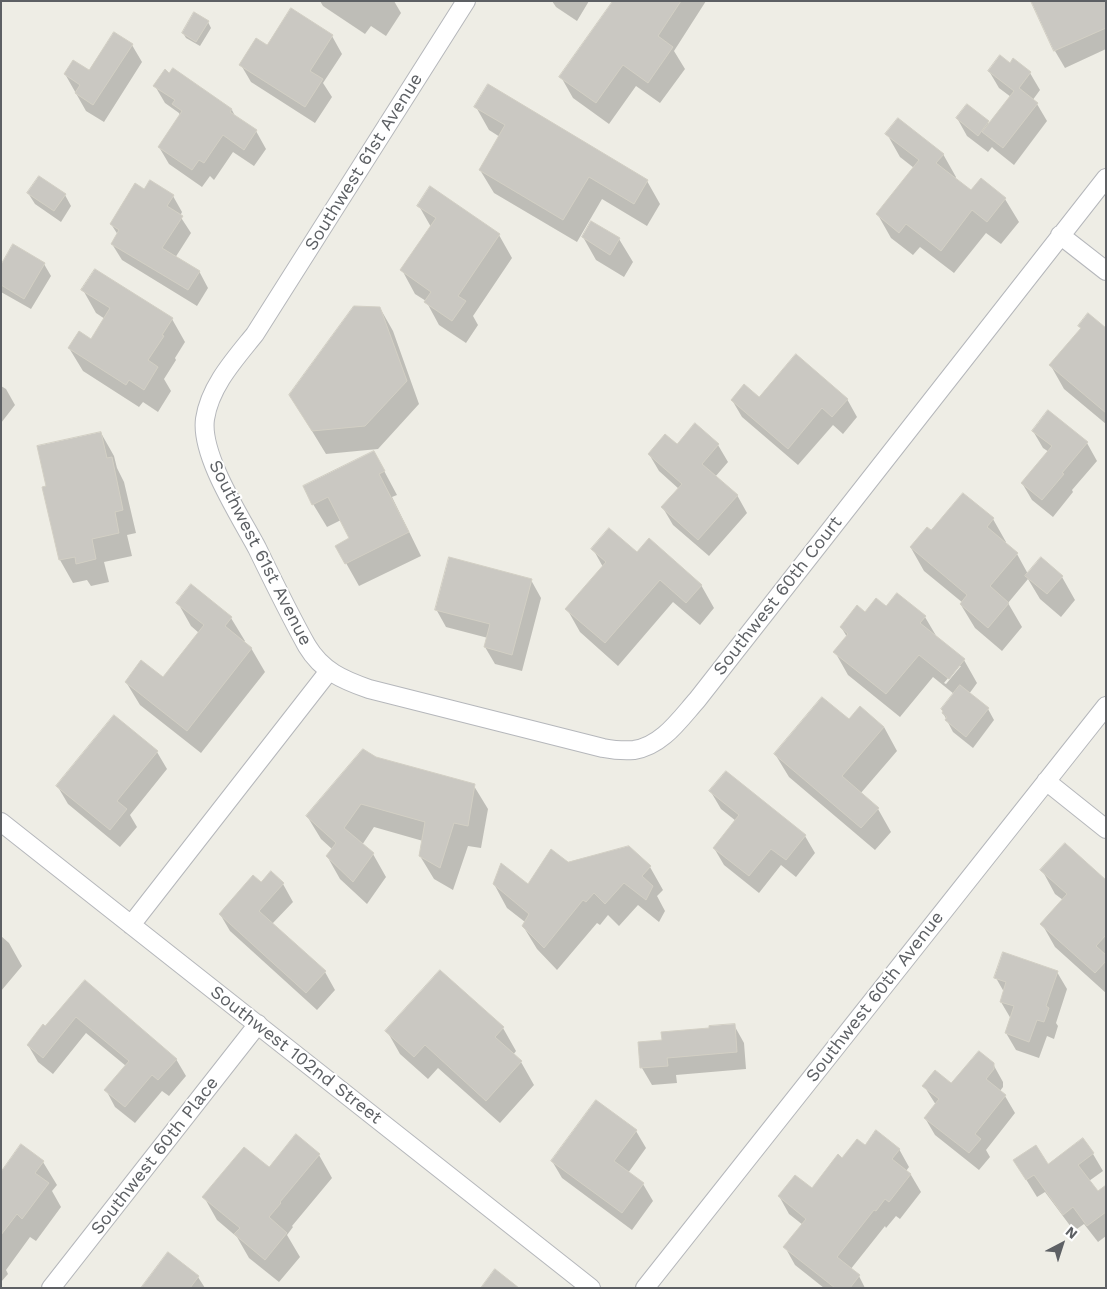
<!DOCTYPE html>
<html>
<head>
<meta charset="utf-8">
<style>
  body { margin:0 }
  #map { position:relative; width:1107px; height:1289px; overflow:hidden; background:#eeede5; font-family:"Work Sans",sans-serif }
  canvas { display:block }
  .frame { position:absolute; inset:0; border:2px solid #5d6064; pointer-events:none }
  .north { position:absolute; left:1037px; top:1219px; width:50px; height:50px; -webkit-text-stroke:4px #fff; paint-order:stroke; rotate:40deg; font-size:14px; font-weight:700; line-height:20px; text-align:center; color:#5d6064 }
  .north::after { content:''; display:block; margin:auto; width:18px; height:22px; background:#5d6064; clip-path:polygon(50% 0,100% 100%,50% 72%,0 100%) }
</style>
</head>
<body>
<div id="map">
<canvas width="1107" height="1289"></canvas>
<div class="frame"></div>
<div class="north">N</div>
</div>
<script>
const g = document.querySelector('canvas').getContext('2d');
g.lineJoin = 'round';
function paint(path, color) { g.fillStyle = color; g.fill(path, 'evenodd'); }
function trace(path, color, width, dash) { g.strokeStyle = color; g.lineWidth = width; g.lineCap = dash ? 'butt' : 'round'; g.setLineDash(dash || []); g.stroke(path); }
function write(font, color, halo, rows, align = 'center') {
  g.font = font + ' "Work Sans",sans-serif'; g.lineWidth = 4; g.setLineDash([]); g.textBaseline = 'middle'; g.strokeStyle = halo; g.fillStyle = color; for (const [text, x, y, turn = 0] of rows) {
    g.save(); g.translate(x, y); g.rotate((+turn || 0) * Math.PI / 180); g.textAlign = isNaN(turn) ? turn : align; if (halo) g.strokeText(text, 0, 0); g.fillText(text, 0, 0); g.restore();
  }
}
paint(new Path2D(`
  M320 1H394L401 13 386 36 371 26 365 34 323 6Z
  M552 1H589L577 21 556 7Z
  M617 1H706L674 51 685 69 660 103 636 86 609 124 573 98 561 77Z
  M1033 1H1106V49L1065 68 1055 51Z
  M208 22 211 28 200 46 186 38 183 33Z
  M332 36 342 54 323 83 332 97 315 123 251 82 241 65 267 47Z
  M132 45 142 62 104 122 86 111 65 74 89 72Z
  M989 71 1030 73 1040 90 1032 101 1037 104 1047 121 1014 165 994 149 992 147 988 152 967 136 957 118 988 122 989 125 1011 97 999 88Z
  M170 74 232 110 236 118 256 131 266 149 254 166 233 152 214 180 210 176 202 187 169 164 159 147 180 116 179 113 165 103 155 86Z
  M476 107 647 181 660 204 647 226 602 199 577 242 494 193 480 170 500 137 489 130Z
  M887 134 943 154 956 177 955 179 971 192 981 180 1005 199 1019 222 1001 244 986 233 954 273 920 247 913 255 891 238 878 215 914 168 900 157Z
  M145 191 173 196 182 212 180 216 191 233 175 258 199 271 208 288 197 306 122 260 112 244 118 235 111 224Z
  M28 193 65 195 71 206 61 222 35 204Z
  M419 206 499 235 512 258 473 316 478 325 466 343 439 325 426 301 415 294 402 270 431 227Z
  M583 237 619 239 633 262 624 277 596 260Z
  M44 264 51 276 31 309 1 292V267Z
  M83 290 172 319 185 342 175 358 176 360 164 379 171 391 158 412 143 402 139 407 83 371 69 348 92 341 105 319 96 313Z
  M380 308 393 331 419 404 378 449 326 454 304 418Z
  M1079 326 1106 330V424L1064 389 1051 366 1081 329Z
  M1 386 6 389 15 405 1 423Z
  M759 398 847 399 857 417 843 434 833 425 798 465 742 417 732 400Z
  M1033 431 1087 443 1097 461 1072 490 1073 492 1053 517 1032 500 1022 483 1049 452 1043 448Z
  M101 433 114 456 117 468 124 482 136 533 127 535 132 556 104 562 109 582 91 586 87 580 73 583 60 560 43 488 47 487Z
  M718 445 728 462 715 477 737 495 747 513 709 556 673 525 663 508 679 489 659 471 649 454 677 446Z
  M374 452 397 495 392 497 421 556 359 586 346 563 351 539 341 520 327 527 313 504Z
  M993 519 1006 542 1005 544 1017 554 1028 574 1062 577 1075 600 1061 617 1040 599 1028 579 1008 603 1022 627 1002 651 975 628 961 605 963 603 924 571 911 548 932 532Z
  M593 549 637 554 701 585 714 608 700 625 673 602 618 666 580 632 567 609 603 567Z
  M531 580 541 598 522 671 495 664 485 647 488 638 446 627 436 609Z
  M897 594 925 617 938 639 964 660 977 683 969 694 988 709 994 720 973 748 953 732 943 713 954 694 933 677 900 717 848 675 835 652 847 637 841 627 865 614 886 608ZM958 666H961L946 684 944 683Z
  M178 603 231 618 245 641 244 642 251 648 265 672 201 753 140 705 126 682 163 679 199 633 191 626Z
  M849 721 884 727 897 751 860 794 878 809 891 832 875 850 789 777 775 754Z
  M157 752 167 769 130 815 137 827 120 847 68 804 58 787Z
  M376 758 474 786 488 809 481 848 468 846 453 890 434 879 420 856 423 841 374 827 362 845 373 854 386 877 367 904 340 879 327 856 332 849 321 839 307 816Z
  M726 772 805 836 815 853 796 877 781 865 759 893 724 865 714 848 736 821 721 809 711 792Z
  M568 863 650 867 663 890 657 896 665 911 659 922 638 905 619 926 608 915 600 925 597 923 557 970 537 949 523 926 525 922 507 908 494 884 528 886Z
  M1042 870 1106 881V993L1055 947 1042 924 1063 900 1055 894Z
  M271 873 283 884 293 902 272 924 325 972 335 990 317 1010 230 931 220 914 261 884Z
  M1 936 9 943 22 966 1 991Z
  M1057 972 1067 989 1056 1023 1058 1026 1054 1039 1047 1036 1039 1058 1016 1050 1006 1033 1011 1019 1001 1002 1004 992 996 978Z
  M85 982 176 1059 186 1076 169 1096 162 1091 135 1123 115 1107 106 1090 126 1066 86 1033 53 1074 38 1062 28 1045 45 1028Z
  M734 1025 744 1043 746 1069 676 1075 677 1083 652 1085 642 1068 639 1043 663 1041Z
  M503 1028 516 1051 513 1055 521 1062 534 1085 500 1123 438 1068 428 1079 400 1054 387 1031Z
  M993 1064 1003 1082V1087L1000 1091 1005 1096 1015 1113 986 1150 990 1157 979 1170 935 1135 925 1118 936 1105 924 1086 951 1085Z
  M636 1131 646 1148 628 1173 643 1184 653 1201 632 1230 562 1178 552 1161Z
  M1083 1140 1093 1154 1103 1171 1089 1181 1098 1193 1106 1187V1236L1098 1242 1084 1224 1074 1231 1045 1192 1037 1197 1014 1160 1047 1166Z
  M22 1146 43 1162 57 1185 52 1191 61 1207 36 1241 30 1237 6 1270 8 1274 1 1282V1170L3 1171Z
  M865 1146 899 1149 909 1167 906 1171 911 1175 921 1192 900 1219 896 1216 886 1228 885 1226 850 1270 859 1276 865 1288H824L795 1265 785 1247 803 1225 789 1214 779 1196 812 1190 843 1159Z
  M319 1155 332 1178 292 1226 293 1227 287 1235 300 1257 279 1282 249 1258 237 1237 217 1220 204 1197 269 1169Z
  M198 1277 205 1288H143Z`), '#0003');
const building = new Path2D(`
  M613 1H681L658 36 673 47 648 83 623 65 596 103 559 77Z
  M1031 1H1106V28L1054 51Z
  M291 8 333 35 310 71 323 79 305 107 239 65 256 38 267 45Z
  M194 12 209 21 196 42 182 33Z
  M114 32 133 44 93 105 75 93 80 85 64 74 73 60 89 70Z
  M1000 55 1010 63 1013 58 1031 72 1019 88 1038 103 1003 148 982 132 1014 91 988 71Z
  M173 68 232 109 230 112 257 130 244 150 223 135 204 163 199 160 192 170 158 147 182 111 172 104 175 100 153 86 165 69 169 73Z
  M488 84 648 180 634 204 589 177 563 220 479 170 505 125 474 107Z
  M967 104 989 121 978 136 956 118Z
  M898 118 944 154 936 163 971 190 981 178 1006 198 987 222 972 210 941 251 906 224 899 233 876 214 919 160 885 134Z
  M39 176 66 194 54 211 27 193Z
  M150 180 174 195 167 206 183 216 162 248 200 271 188 290 111 244 119 230 110 224 135 183 144 189Z
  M430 186 500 234 458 296 466 301 452 321 424 302 431 292 400 270 436 218 417 206Z
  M591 221 620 238 610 255 582 237Z
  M13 244 45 263 24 299 1 285V265Z
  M95 269 173 318 162 335 164 336 148 360 158 367 144 390 129 380 126 385 68 348 79 331 91 339 110 308 81 290Z
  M354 306 380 307 407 381 365 426 312 431 289 395Z
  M1088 313 1106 328V413L1049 365 1081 328 1078 326Z
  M796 354 848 399 832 417 822 408 788 449 731 400 744 384 759 397Z
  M1048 410 1088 442 1062 473 1064 474 1042 500 1021 483 1052 446 1032 431Z
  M695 423 719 444 702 464 738 495 698 540 661 507 682 484 648 454 665 434 677 444Z
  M101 432 107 458 112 457 123 510 115 512 119 533 92 539 96 559 76 564 75 557 59 560 42 487 46 486 37 446Z
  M374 451 385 471 379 474 409 532 345 564 335 546 349 538 328 497 312 505 303 486Z
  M963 493 994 518 987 527 1018 553 990 586 1009 603 988 628 960 604 967 595 910 547 927 527 931 530Z
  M609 528 637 552 649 538 702 585 686 603 660 580 605 643 565 609 606 562 591 549Z
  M449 557 532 579 512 655 484 647 490 624 435 610Z
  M1041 557 1063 576 1047 594 1025 576Z
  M191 584 232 617 225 626 252 648 187 731 125 682 141 660 163 677 204 625 176 603Z
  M897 593 926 616 920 623 965 659 949 679 919 655 886 694 833 652 848 634 840 627 857 605 865 612 876 598 886 606Z
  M960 685 989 708 966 737 945 720 947 717 942 713 943 711 941 709Z
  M822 697 849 719 860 706 884 727 842 776 879 808 861 828 774 754Z
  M114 715 158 751 117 801 127 809 110 830 56 786Z
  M363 749 376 757 475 784 468 826 454 823 440 868 419 856 425 822 361 804 344 828 374 853 353 882 326 856 336 843 306 816Z
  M726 771 806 835 786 860 771 849 749 876 713 848 739 815 709 791Z
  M1065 843 1106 880V935L1096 946 1106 955V961L1095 973 1040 924 1067 894 1040 870Z
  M629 846 651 866 642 876 653 886 646 900 624 883 605 904 594 893 586 902 583 900 544 948 522 926 529 914 493 884 501 863 528 884 551 849 568 862Z
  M271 871 284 883 259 911 326 971 306 993 219 914 253 875 261 882Z
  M1003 952 1058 971 1046 1006 1049 1008 1044 1022 1037 1020 1029 1042 1005 1033 1014 1006 1000 1002 1006 982 994 978Z
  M440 970 504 1027 495 1037 522 1061 486 1101 425 1045 414 1057 385 1031Z
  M85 980 177 1059 158 1080 152 1075 125 1107 104 1090 129 1061 76 1017 43 1058 27 1045 43 1024 45 1026Z
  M735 1024 737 1052 667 1058 668 1066 640 1068 638 1042 662 1040 661 1032 709 1028V1026Z
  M979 1051 994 1063V1069L986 1079 1006 1095 975 1134 981 1139 969 1153 924 1118 939 1099 922 1086 935 1070 951 1083Z
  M596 1100 637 1130 614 1161 644 1183 622 1213 551 1161Z
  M876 1130 900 1149 892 1159 911 1174 889 1202 885 1199 876 1211 874 1210 837 1257 860 1275 850 1288H835L783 1247 806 1219 778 1196 795 1175 812 1188 838 1154 842 1158 857 1139 865 1145Z
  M296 1134 320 1154 280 1202 281 1203 269 1217 287 1233 265 1260 234 1234 240 1228 202 1197 244 1147 269 1167Z
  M1083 1138 1094 1153 1078 1165 1098 1191 1106 1185V1212L1087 1226 1073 1207 1063 1215 1034 1175 1026 1180 1013 1160 1036 1145 1048 1164Z
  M21 1144 44 1161 35 1173 49 1183 22 1219 17 1214 1 1235V1172Z
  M168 1252 199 1276 190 1288H141Z
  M495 1269 519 1288H481Z`);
paint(building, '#cac8c2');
trace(building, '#d2cfc4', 1);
const street = new Path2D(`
  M466 1 255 334C235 359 210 386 205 419 200 455 240 516 257 548 273 581 289 614 307 646 322 671 343 680 369 689L603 748C614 750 624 751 634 750 662 746 680 719 697 700L1106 178
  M1060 235 1106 271
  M1046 781 1106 829
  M1 822 591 1288
  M131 925 329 671
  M51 1288 258 1024
  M645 1288 1106 706`);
trace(street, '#b5b7bb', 20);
trace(street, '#fff', 18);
write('18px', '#5d6064', '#fff', [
  ["Southwest 61st Avenue",364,162,-58],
  ["Southwest 61st Avenue",260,553,63],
  ["Southwest 60th Court",778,596,-52],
  ["Southwest 60th Avenue",875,997,-52],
  ["Southwest 102nd Street",296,1055,38],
  ["Southwest 60th Place",155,1156,-52]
]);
</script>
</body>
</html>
